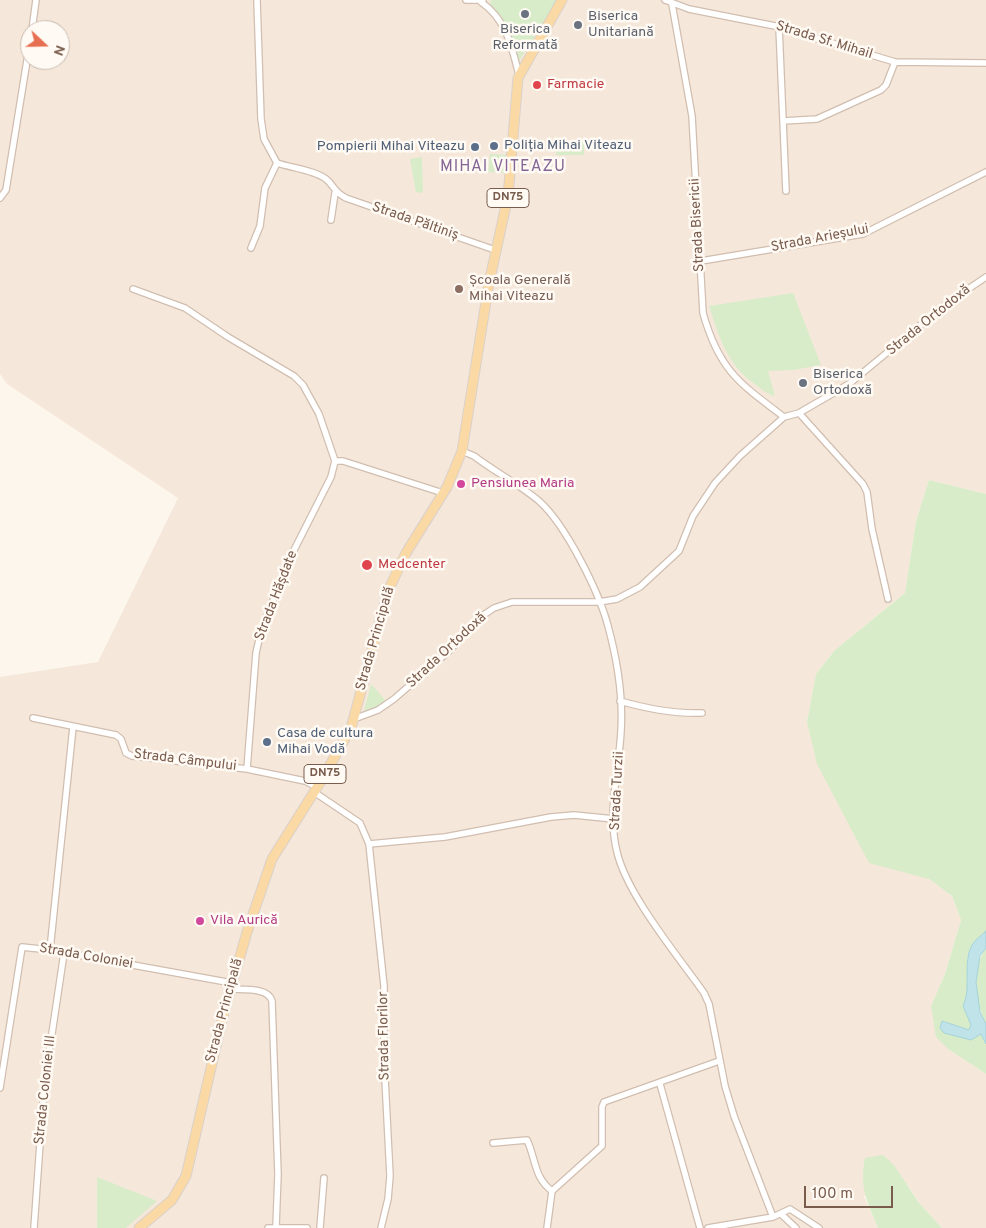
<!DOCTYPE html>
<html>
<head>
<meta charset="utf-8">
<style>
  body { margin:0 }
  #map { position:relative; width:986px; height:1228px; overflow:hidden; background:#fdf6ec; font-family:Overpass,sans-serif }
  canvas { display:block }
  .north { position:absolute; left:20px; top:20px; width:50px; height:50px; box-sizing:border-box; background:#fffaf3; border:1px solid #cabbb1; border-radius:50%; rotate:111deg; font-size:14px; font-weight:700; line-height:20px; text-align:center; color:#7a5c4d }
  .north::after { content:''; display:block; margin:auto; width:18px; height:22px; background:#e76f51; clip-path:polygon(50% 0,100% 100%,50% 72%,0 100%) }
  .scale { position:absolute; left:804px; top:1186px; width:89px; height:22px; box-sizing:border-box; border:2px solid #7a5c4d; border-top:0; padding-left:6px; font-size:15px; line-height:18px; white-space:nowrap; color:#7a5c4d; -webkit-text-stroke:4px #fffaf3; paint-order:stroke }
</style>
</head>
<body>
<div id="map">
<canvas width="986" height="1228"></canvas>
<div class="north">N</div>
<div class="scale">100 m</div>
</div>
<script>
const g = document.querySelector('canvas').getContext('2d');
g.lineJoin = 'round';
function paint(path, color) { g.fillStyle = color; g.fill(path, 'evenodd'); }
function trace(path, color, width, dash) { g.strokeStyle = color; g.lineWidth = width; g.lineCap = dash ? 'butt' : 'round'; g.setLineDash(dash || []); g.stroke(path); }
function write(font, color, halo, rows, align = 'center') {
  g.font = font + ' Overpass,sans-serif'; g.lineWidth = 5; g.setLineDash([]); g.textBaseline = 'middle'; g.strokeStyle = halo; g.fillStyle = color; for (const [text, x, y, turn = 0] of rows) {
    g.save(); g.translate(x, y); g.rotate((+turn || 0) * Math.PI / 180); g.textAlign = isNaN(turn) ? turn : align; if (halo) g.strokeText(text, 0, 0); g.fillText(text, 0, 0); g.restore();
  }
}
paint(new Path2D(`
  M0 0H986V494L929 480 916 521 905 593 835 650 816 674 807 722 929 879 952 896 961 920 945 974 931 1006 948 1049 986 1074V1228H942L919 1203 907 1184 864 1196 878 1228H0V677L98 662 178 498 7 384 0 374ZM30 30H60V60H30Z`), '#f5e8da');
paint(new Path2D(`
  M491 0H558L519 61 507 30 490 3Z
  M556 141H584V155H556Z
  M490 154 508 155 506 173 488 172Z
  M422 157 423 191 422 193 416 192 410 159Z
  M793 293 821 365 793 370 768 371 775 396C766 394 760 388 752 382 726 362 719 336 709 306Z
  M929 480 986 494V931C982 935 975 940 972 945 962 963 972 988 963 1006L972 1025 969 1030 942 1021 940 1028 981 1034 986 1044V1074L948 1049 936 1037 931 1006 945 974 961 920 952 896 929 879 869 863 817 764 807 722 816 674 835 650 905 593 916 521Z
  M371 684 386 701 376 709 364 711Z
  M986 948V1024C975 1002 971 969 986 948Z
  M883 1155 894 1165 919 1203 942 1228H878C867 1201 859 1187 865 1158Z
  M97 1177 157 1201 126 1228H97Z`), '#d8ecc9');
const water = new Path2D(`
  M986 931V948L980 956 976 982 980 1012 986 1024V1044L981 1034 971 1040 944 1033 940 1028 942 1021 969 1030 971 1025 963 1006C972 988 962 963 972 945 975 940 982 935 986 931Z`);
paint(water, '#bfe3e8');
trace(water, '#a5d3da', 1);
const street = new Path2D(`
  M257 0 261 119 264 139 277 163C292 168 314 170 326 179 335 186 332 191 346 198L495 250
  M466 0H483
  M665 0 689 9 775 26 895 62 986 63
  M481 2C506 19 512 47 519 75
  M672 4 692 116 703 313C719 370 739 383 784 417
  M779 27 786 191
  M32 30 36 0
  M783 121 817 119 881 90 886 85 895 62
  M0 198 6 190 30 42
  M331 220 335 193
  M251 248 260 226 265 188 277 163
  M701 261 863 234 986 172
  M133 289 185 308 228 337 294 376 303 385 319 414 335 461 331 477 289 560 261 631 256 653 247 769
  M799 413 863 484 867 492 872 529 888 599
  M462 451 474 456C495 472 519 484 539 501 566 525 599 592 608 626 617 659 623 698 621 731 619 770 607 813 617 852 627 895 678 956 704 993L709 1004 725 1086 734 1116 773 1217
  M335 461H343L443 493
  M620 701C648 709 673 714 702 713
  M33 718 116 735 121 739 126 753 132 756 247 769 305 781 317 787
  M354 719 378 710 394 699 449 651 479 618 494 608 512 602H599L617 599 640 587 679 551 693 516 715 483 740 456 784 417 799 413 849 384 946 304 986 277
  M314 792 360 823 369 844 384 986V1059L390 1176 388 1199 381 1228
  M369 844 445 837 551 817 574 815 614 819
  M50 950 73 727
  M230 989C243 990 268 987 272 1001L278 1174 276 1227
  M660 1084 700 1228
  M0 1088 22 947 50 950 232 983
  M493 1143 527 1140C536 1159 534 1178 552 1191L602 1146V1107L604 1102 719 1061
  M781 1214 796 1228
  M34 1228 44 1087 64 953
  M268 1228H307
  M320 1228 324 1178
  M547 1228 552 1191
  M708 1228 773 1217 790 1209 819 1228`);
const primary = new Path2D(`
  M139 1228 172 1200 186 1176 223 1016 247 932 272 859 321 781 351 728 388 591 406 553 447 487 462 451 489 283 508 196 518 78 562 0`);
trace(street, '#d1beb0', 8);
trace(primary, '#dad1cd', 11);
trace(street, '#fff', 5.5);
trace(primary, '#fbd9a5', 9);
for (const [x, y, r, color] of [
  [525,14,5,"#6b7280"],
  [578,25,5,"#6b7280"],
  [537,85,5,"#e0444e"],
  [494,146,5,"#5c6f8a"],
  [475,147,5,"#5c6f8a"],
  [459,289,5,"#8d6e63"],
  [803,383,5,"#6b7280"],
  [461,484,5,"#d1479c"],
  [367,565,6,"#e0444e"],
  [267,742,5,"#5c6f8a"],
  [200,921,5,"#d1479c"]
]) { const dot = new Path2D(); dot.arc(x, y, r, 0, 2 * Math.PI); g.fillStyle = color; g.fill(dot); trace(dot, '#fffaf3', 2); }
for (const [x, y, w] of [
  [508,198,42],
  [325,774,42]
]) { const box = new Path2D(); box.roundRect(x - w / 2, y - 9.5, w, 19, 4); g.fillStyle = '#fffaf3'; g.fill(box); trace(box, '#7a5c4d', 1); }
write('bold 12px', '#7a5c4d', null, [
  ["DN75",508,198],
  ["DN75",325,774]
]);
write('14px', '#5b616d', '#fffaf3', [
  ["Biserica",588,17],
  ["Unitariană",588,33],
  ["Biserica",525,30,"center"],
  ["Reformată",525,46,"center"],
  ["Biserica",813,375],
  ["Ortodoxă",813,391]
], 'left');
write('14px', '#7a5c4d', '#fffaf3', [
  ["Strada Sf. Mihail",824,41,17],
  ["Strada Păltiniș",415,222,19],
  ["Strada Bisericii",698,225,-93],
  ["Strada Arieșului",820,239,-11],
  ["Strada Ortodoxă",929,321,-39],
  ["Strada Hășdate",277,596,-69],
  ["Strada Principală",376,639,-74],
  ["Strada Ortodoxă",447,651,-43],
  ["Strada Câmpului",185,761,7],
  ["Strada Turzii",618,791,-87],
  ["Strada Coloniei",86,957,10],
  ["Strada Principală",225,1011,-75],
  ["Strada Florilor",385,1036,-91],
  ["Strada Coloniei III",46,1090,-84]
]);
write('14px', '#be3a42', '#fffaf3', [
  ["Farmacie",547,85],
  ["Medcenter",378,565]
], 'left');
write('14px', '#4e5e75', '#fffaf3', [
  ["Poliția Mihai Viteazu",504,146],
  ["Pompierii Mihai Viteazu",465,147,"right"],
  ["Casa de cultura",277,734],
  ["Mihai Vodă",277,750]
], 'left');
write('14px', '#785e54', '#fffaf3', [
  ["Școala Generală",469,281],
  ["Mihai Viteazu",469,297]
], 'left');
write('14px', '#b23c85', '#fffaf3', [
  ["Pensiunea Maria",471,484],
  ["Vila Aurică",210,921]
], 'left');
g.letterSpacing = '1px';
write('16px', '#846695', '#fffaf3', [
  ["MIHAI VITEAZU",503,168]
]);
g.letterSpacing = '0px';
</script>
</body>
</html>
